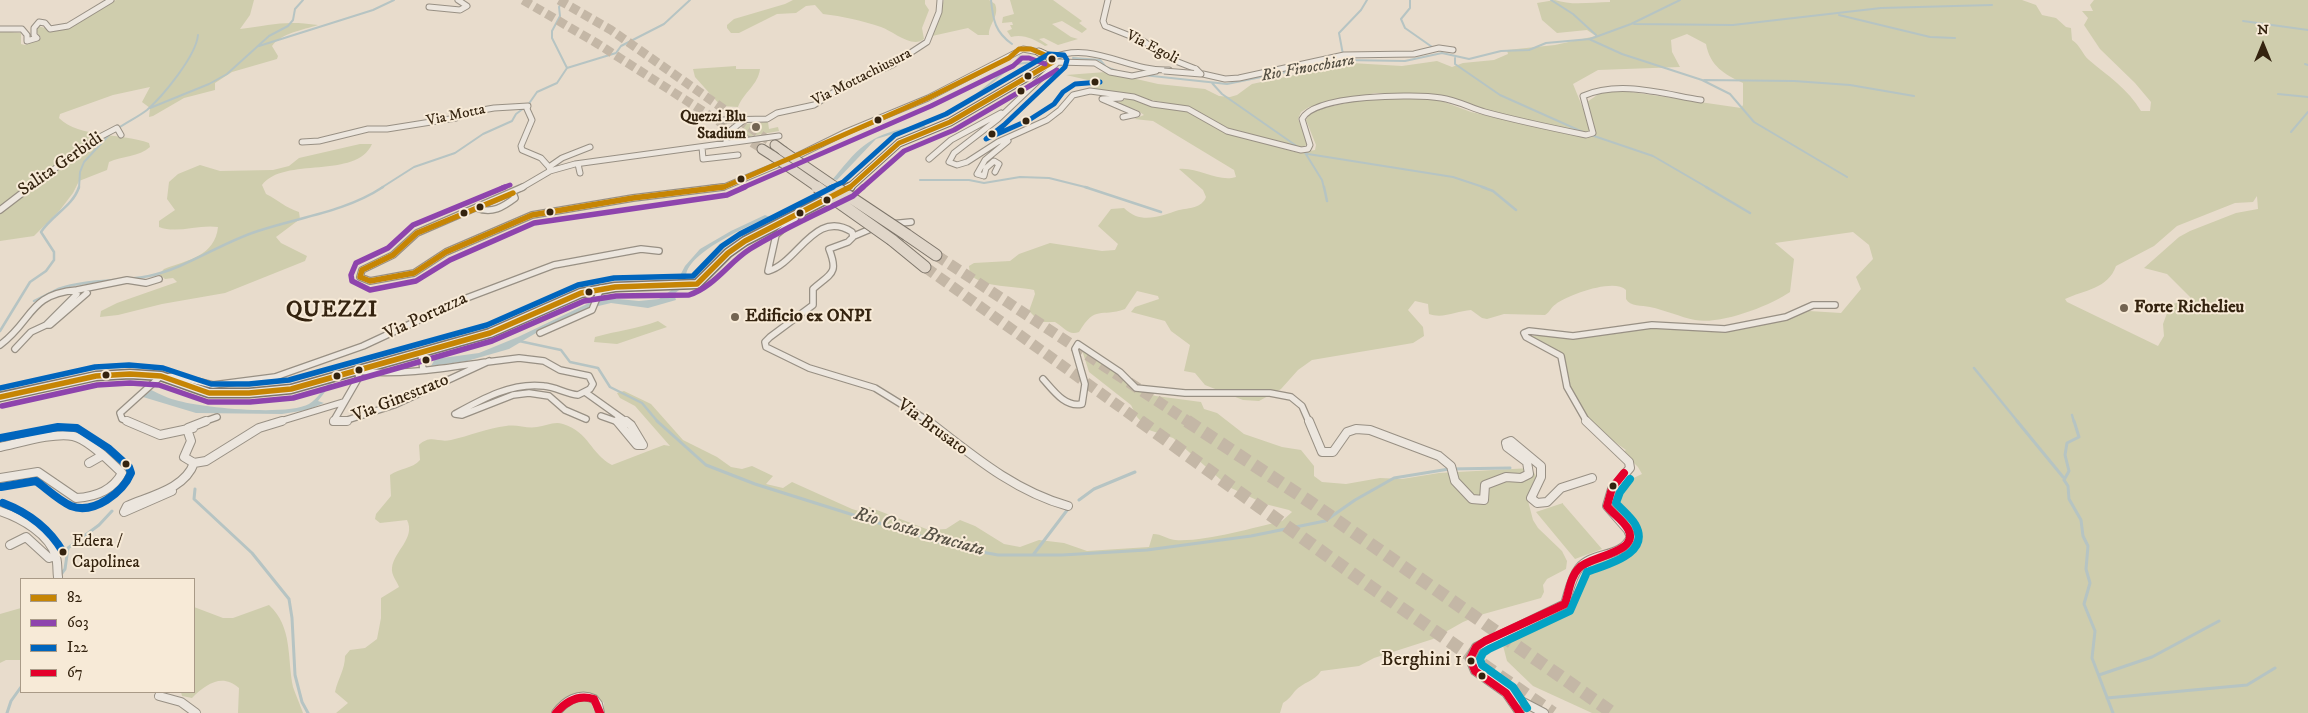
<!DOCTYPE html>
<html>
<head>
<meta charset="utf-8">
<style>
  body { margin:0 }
  #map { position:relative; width:2308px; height:713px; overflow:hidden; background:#e8dccc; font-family:"IM FELL DW Pica",serif }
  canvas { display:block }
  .legend { position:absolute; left:20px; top:578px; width:175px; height:115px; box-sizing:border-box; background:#f7ead7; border:1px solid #a99a87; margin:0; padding:6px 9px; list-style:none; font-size:15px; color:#34230f }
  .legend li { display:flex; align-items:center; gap:10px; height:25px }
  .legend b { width:25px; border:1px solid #a99a87 }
  .north { position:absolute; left:2238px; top:20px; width:50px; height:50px; -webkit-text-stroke:4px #f7ead7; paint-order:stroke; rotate:0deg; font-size:14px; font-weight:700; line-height:20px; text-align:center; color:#34230f }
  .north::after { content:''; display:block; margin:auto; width:18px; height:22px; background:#34230f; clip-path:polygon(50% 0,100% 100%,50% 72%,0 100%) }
</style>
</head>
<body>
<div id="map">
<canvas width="2308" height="713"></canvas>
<ul class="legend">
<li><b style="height:6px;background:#c68504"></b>82</li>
<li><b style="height:6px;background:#8e44ad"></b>603</li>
<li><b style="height:6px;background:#0065bd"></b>I22</li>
<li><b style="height:6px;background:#e4002b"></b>67</li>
</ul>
<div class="north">N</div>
</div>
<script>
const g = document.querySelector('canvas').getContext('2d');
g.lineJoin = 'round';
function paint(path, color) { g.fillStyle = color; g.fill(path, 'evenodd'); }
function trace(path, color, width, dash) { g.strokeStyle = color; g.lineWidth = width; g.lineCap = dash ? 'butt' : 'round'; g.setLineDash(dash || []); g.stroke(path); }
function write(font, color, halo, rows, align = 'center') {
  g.font = font + ' "IM FELL DW Pica",serif'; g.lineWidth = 4; g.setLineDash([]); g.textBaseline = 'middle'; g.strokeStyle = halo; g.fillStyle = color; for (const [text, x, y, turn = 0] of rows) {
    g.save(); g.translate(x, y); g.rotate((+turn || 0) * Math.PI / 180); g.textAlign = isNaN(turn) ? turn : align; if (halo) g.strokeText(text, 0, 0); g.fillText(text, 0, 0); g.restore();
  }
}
paint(new Path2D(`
  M116 0H254L250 15 240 29C271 25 285 20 318 25 303 30 281 33 272 46L278 56 277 59 232 72 215 83V90L184 98 153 116 149 117 150 108 142 102 150 87 113 95 60 114 59 118C79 138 123 133 149 143L150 147C139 157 122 156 109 162L107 170 79 181 73 193 60 210 34 236 0 241V31L21 33V44L25 45 41 38 36 31 38 26 48 29H66Z
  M793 0H925V4L929 10 922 28 924 39C912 49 893 31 881 27 863 21 842 16 823 14L815 5 806 6 796 13 777 14 739 33H731L727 28V25L734 19 785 4Z
  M944 0H989L995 4C1000 16 988 25 989 35H978L968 28 932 36Z
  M1010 0H1053L1082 21 1079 23 1087 29 1082 33 1062 21 1052 24 1071 37 1078 39 1058 45 1044 38 1039 39 1048 45 1045 46C1033 39 1024 34 1011 37L1007 31 1012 29 1010 25H1013L1012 22 1002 23 1003 17 1014 14Z
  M1555 0C1572 6 1592 2 1610 2V0H2022L2036 5 2042 15 2056 18 2066 27 2071 28 2072 40C2081 46 2082 54 2089 60 2108 76 2128 89 2141 111H2150L2151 102 2135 83 2100 49 2084 25 2088 18 2082 11H2093L2090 5 2094 0H2308V713H1592L1533 686 1507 661 1501 638 1568 610C1578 599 1577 586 1584 574 1593 558 1620 555 1635 545L1637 537C1629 525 1617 516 1612 502L1621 484 1642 474 1638 467 1623 452 1626 450 1592 426 1568 387 1563 360 1528 336H1569L1649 326 1729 331 1789 318 1809 311 1841 313 1861 289 1856 277 1873 259 1869 245 1853 232 1775 243 1794 259 1790 292C1770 306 1720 325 1695 320 1680 317 1665 310 1650 307 1642 305 1630 307 1626 299V290C1614 278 1568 295 1556 304 1551 307 1550 312 1545 315L1504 314 1487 319 1482 318 1471 310C1457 311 1443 319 1429 314L1428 304 1415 301 1408 310 1423 327 1424 336 1413 343 1312 360 1298 370 1281 389 1259 401 1243 400 1205 385 1195 373 1184 371 1190 345 1171 331 1165 321 1131 312 1135 307 1159 299 1158 296 1137 291 1125 309C1100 318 1096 304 1079 332 1068 336 1064 327 1055 322H1040L1029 311 1035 294 1034 290C1017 286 981 288 970 274L969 266 974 263 1010 261 1019 254 1050 243 1102 251 1115 250 1118 244 1098 226 1111 209 1124 208C1141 225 1160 216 1179 210 1189 208 1202 208 1206 197L1203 190 1179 169C1198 167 1219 183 1236 177L1234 170 1153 121 1134 119 1144 115 1137 110 1120 104 1119 102 1128 98 1189 112 1217 129 1240 137 1299 153 1315 150 1316 145 1306 120 1309 115 1320 109 1364 99H1427L1439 100 1471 112 1587 137 1595 134 1587 102 1603 91 1631 92 1741 108 1743 105V83C1724 74 1710 66 1706 44L1687 34 1671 40 1672 52 1680 67 1598 70 1573 84 1591 128 1588 133 1581 134 1473 108 1440 95 1418 93H1375L1309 107 1301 112 1298 119 1308 144 1301 148 1232 130 1188 107 1098 90 1094 89 1092 81 1066 75 1106 72 1158 84 1205 89 1219 96 1230 97 1237 95 1252 84 1351 63 1402 66 1437 61 1452 67 1463 63 1494 60 1508 54 1507 50 1555 45 1596 36 1587 30 1557 33 1542 20 1537 3ZM2257 196 2258 209 2236 213 2190 231 2179 237 2144 268 2167 274 2191 298 2170 305 2163 324 2164 336 2158 346 2067 302 2065 299C2084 290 2108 289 2116 266L2154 246 2177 226 2235 203 2253 202Z
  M736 66V69H760C758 85 744 92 738 107L721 106 695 77 693 69Z
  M768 122 769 129 778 127 779 131 735 139 738 132 744 131V124Z
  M360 144H372C356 180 284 156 262 185L266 194C278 200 286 208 299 212L300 219 276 237 281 243 307 256 305 261 225 293 162 304 118 315 100 317 101 311 117 303 177 282 173 278 165 279 159 274 164 269C188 260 215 256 218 227 199 224 177 234 159 227V221L175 210 167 199 169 182 178 174 200 165 220 171 273 170 289 166 299 158Z
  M658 321 667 327 617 344 594 342 595 337C616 331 637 329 658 321Z
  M1082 350 1120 376 1132 389 1156 396 1201 402 1204 409 1217 413 1244 434 1282 447 1301 450 1314 466V476L1322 482 1346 484 1380 478 1402 479 1439 473 1531 468 1536 476 1527 497 1533 520 1538 528 1562 551 1567 561 1566 569 1547 579 1543 585 1544 592 1541 598 1480 615 1463 622 1433 639 1374 658 1359 666 1321 671C1314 682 1303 682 1295 691 1291 696 1289 699 1283 703L1280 713H604V703L598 698 588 694H573L559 703 552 713H336L348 703 335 692C338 678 345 670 345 656L350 650 365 648 377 639 381 618V598L399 587C397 581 391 575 392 568 394 551 416 538 407 520L380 523 375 519 376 514 391 496 390 475C400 468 412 469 420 460L419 445C431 434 437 443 451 440 469 436 488 428 506 426 517 424 527 429 537 427 546 426 554 421 563 424 590 433 590 453 612 465L664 445 670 446 635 406 620 398 617 393 624 391 651 404 683 440 717 457 731 467 742 469 752 466 773 476 766 484 783 488 792 482 852 509 862 512 869 507 929 530 946 529 960 520 975 526 1004 544 1020 547 1039 540 1064 543 1087 551 1149 547 1153 534C1162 534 1167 539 1175 540 1205 542 1252 528 1282 521L1292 512 1289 510 1265 504 1229 487 1173 438 1149 430 1137 417 1131 405 1089 372Z
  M1563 503V504L1602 549 1575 559 1536 512Z
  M269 605C293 627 287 658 293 687 296 696 300 704 303 713H238L239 688C222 673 206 684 192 698L182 696 181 692H194V607L223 618H233Z
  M21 608V660H6L0 663V614Z
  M585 700 591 702 595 713H560L568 703Z`), '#cfcdad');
paint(new Path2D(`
  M918 125H924L927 128 903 131 876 139 837 180 833 179C863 142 871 135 918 125Z
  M765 215 770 217C752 224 673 258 688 283L674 294 676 300 648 308 611 303 586 309 536 333 509 349 467 361 431 366 435 359 479 353 518 337 589 303 608 298 639 301 659 299 673 289 685 266 700 249 731 231Z
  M332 383 318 401 324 403 307 410 282 414 196 413 143 397 151 390C160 394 169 399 179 401 205 408 287 416 309 404 317 399 322 391 328 384Z`), '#b6c4c3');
trace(new Path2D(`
  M563 0 559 7 560 16 552 31V38L567 68
  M991 0C993 20 995 32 1012 44
  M1410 0V8L1401 19 1405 28 1435 49
  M1551 0 1573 14 1596 35
  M1839 15 1930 37 1955 38
  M2243 21 2308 30
  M1634 24 1733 25 1881 8 1992 5
  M1589 39 1622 54 1702 80 1730 94 1754 122 1847 177
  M259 46 373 10 394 0
  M1073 58 1100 60 1106 67 1117 71
  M1455 58V64L1500 95 1585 133
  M1344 60 1339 33 1361 10 1367 0
  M1016 64 1044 61
  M2305 64 2308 65
  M1143 75 1227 84 1344 60 1405 61 1442 53 1469 59 1501 51 1529 50 1546 43 1590 39 1631 24 1680 0
  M1704 80 1794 81 1850 85 1914 96
  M1212 83 1222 94 1308 154 1453 177 1486 188
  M2278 94 2308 97
  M528 105 537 92 557 83 567 68 616 53 621 46 664 24 690 0
  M964 105 1014 64 1020 56
  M150 108 209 84 227 74 269 36 288 26 293 20 295 9 303 0
  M117 129C127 122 138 117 147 110 163 96 196 56 198 35
  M2291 132 2308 112
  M1591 135 1653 156 1708 188
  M1304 151 1322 180 1324 188
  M920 180H969L984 183 1020 177 1049 178 1089 188
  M79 188 80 172 84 162 109 135
  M381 188 414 167 455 153 483 134 512 121 516 114 524 108`), '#b6c4c3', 2);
trace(new Path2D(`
  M1085 187 1161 212
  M1324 187 1327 201
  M1482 187 1493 191 1516 210
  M1706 187 1750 213
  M34 301C42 297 50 293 58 289 87 279 119 282 149 276 187 268 220 243 258 231 300 217 345 212 383 187
  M0 331 30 282 46 271 54 260V252L41 232C52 215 73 206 79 187
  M519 341 561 350 570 362 598 368 610 387 642 403 658 422
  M1974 368 2018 422
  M2072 415 2074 422`), '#b6c4c3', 2.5);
trace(new Path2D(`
  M657 421 706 465 755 484 955 547 998 555H1062L1147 550 1251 536 1325 521 1355 500 1394 478 1449 469 1510 468
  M2017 421 2063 477
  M2074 421 2079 437 2067 443 2065 455 2069 471 2064 480 2068 486 2069 499 2081 520 2083 536 2088 546 2086 569 2090 583 2084 604 2095 631 2092 658 2113 713
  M195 489 194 499 252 553 289 599 292 618 295 675 302 702 308 713
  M1079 500 1094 489 1135 472
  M1033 555 1068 509
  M62 573 65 569 68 548 99 525 112 511
  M2099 675 2152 657 2219 621
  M2107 698 2247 685 2275 668
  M7 713 11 701 21 687`), '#b6c4c3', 3);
trace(new Path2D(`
  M523 0 598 44 762 149
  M559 0 611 30 775 145`), '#c4b7a6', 9, [9, 4.5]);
trace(new Path2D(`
  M936 255 1189 422
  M925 267 1141 422`), '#c4b7a6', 11, [11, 5.5]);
trace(new Path2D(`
  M1140 421 1371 587 1553 713
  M1187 421 1313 504 1613 713`), '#c4b7a6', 13, [13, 7]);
const streetFar2 = new Path2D(`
  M1108 0 1103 21 1105 26 1143 41 1173 60 1196 69
  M429 7 460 10 467 6 458 0
  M0 29H22L27 35V41L37 38 34 35V28L39 22 45 23 50 29 68 26 111 0
  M1052 58C1092 40 1128 72 1169 70
  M1053 62H1058L998 119 954 153 949 162 957 165 967 162 998 142 1047 120 1060 110 1073 95 1090 91 1134 97 1152 104 1188 109 1227 131 1301 150 1308 149 1310 145 1302 119C1314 94 1415 94 1441 98 1456 100 1471 108 1485 112 1518 121 1552 128 1586 135L1593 133 1583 96C1620 80 1663 94 1701 100
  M1058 62 1095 63 1110 72 1132 76 1156 71
  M1203 74 1225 79 1239 78 1344 55 1414 54 1439 48 1453 50
  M1115 96 1121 98 1102 99 1137 114 1123 117
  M722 120 767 119 777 113 814 105 845 85 892 65 927 42 939 12 940 0
  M302 142 319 141 368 129H387L456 118 471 112 494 108 528 106 527 109 532 120 521 146 522 150 541 158 549 167
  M726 143V134L744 120
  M702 147 703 159 738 155
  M929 159 951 140 1001 113
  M578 164 580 173
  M550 171 575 164 779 136
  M995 172 999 164 994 161 986 168 984 176 977 174 985 160 1008 141
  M29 188 92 141 117 128 121 135
  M521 188 550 171 549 167 562 158 590 147
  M712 188 724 187 789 160 846 132 928 98 1023 49 1039 52`);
const streetFar1 = new Path2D(`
  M523 187 417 233 393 255 362 270 360 277 370 281 414 273 446 252 532 215 633 198 723 187
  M477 208C492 214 503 207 515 198L513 193
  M0 210 30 187
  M795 219 776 235 768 271C797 264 815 208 852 232L853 237 848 242 829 249C839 274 831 273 813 289V305L770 337 765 342 766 347 809 368 875 388 930 422
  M854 236 880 225 911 222
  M77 290 127 280 146 283 159 279
  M540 333 592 310 601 288
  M0 345C33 321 28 294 77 290V294L46 325H50L87 293
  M15 349 31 332 46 325
  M421 354 423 370
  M487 362 489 361
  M487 362 519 358 544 361 560 370 589 376 593 384 590 389 578 395C566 394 556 387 544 386 512 382 482 399 455 414L462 415 513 395 529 393 549 396 565 410 586 419
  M166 377 175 376 213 385 275 377 363 346 464 299 554 265 641 249 659 251
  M1043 379C1053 390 1065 408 1082 404L1085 384 1075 349 1078 344 1120 372 1136 388 1185 393H1270L1291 397 1302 406 1309 422
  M585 392 627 422
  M601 416 618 422
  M130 422 122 419 120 413 161 376
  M203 422 217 417
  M278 422 344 402
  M340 422H333L359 377 357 371C400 376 445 368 487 362
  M341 422 394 405 487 362
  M1587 422 1567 387 1561 356 1526 337 1524 333 1529 331 1573 336 1652 325 1725 329 1786 317 1813 305H1835`);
const street = new Path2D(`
  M127 421 160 435 193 428
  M334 421H347
  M617 421 637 445H643L631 425 626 421
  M928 421C972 455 1014 491 1068 506
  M1309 421 1322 452H1333L1347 432 1356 429 1370 430 1439 456 1451 466 1455 481 1472 499 1484 500 1485 485 1506 477 1521 478 1529 474 1527 462 1507 447 1506 443 1511 441 1541 466V477L1531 498 1537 503 1547 502 1561 488 1592 478
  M188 428 206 421
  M0 447C19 443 54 432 73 436 88 439 111 462 122 473 113 490 95 497 76 498L38 472 0 478
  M89 463 103 455
  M194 463 206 461 259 428 282 421
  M172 491 124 512 127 506C150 496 185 489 194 463L184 457 191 441 187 429
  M0 511C21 518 50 534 56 557 58 564 57 571 58 577
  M10 545 26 537 49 558 55 556
  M1470 659 1521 701 1544 713
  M159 696 181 702 196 713
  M556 713C565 701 579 692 594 699L598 704 600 713
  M1520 713 1506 693 1475 671 1470 659 1476 647 1565 604C1569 592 1571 578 1579 568 1593 551 1621 559 1631 537L1628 530 1607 506 1612 489 1630 468 1629 462 1586 421`);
const secondaryFar1 = new Path2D(`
  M849 188 899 143 950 122 1053 62 1052 58 1039 52`);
const secondary = new Path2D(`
  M0 397 96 376 130 374 161 376 209 393H249L291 389 490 333 581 293 615 287 697 284 728 253 745 241 850 187`);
const highwayFar1 = new Path2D(`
  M775 145 783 151
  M762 149 773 156`);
const highway = new Path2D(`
  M907 235 936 255
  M892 240 925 267`);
trace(streetFar2, '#989084', 7);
trace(streetFar1, '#989084', 8);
trace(street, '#989084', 10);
trace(secondaryFar1, '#7e766b', 9);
trace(secondary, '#7e766b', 11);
trace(highwayFar1, '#7e766b', 11);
trace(highway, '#7e766b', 13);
trace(streetFar2, '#ece6de', 5);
trace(streetFar1, '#ece6de', 5.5);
trace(street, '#ece6de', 8);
trace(secondaryFar1, '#ece6de', 7);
trace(secondary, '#ece6de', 8);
trace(highwayFar1, '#e0d6c9', 9);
trace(highway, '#e0d6c9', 11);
const streetBridge = new Path2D(`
  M1164 71 1201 74 1196 69`);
const highwayBridgeFar1 = new Path2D(`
  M783 151 837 188
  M773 156 819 188`);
const highwayBridge = new Path2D(`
  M817 187 892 240
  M835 187 907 235`);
trace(streetBridge, '#989084', 7, []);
trace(highwayBridgeFar1, '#7e766b', 11, []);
trace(highwayBridge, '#7e766b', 13, []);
trace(streetBridge, '#ece6de', 5);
trace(highwayBridgeFar1, '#e0d6c9', 9);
trace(highwayBridge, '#e0d6c9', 11);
trace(new Path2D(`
  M712 188 724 187 928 98 1009 58 1019 49H1031L1052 58 1053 62
  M849 188 899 143 950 122 1053 62`), '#c68504', 5);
trace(new Path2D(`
  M513 193 417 233 393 255 362 270 360 277 370 281 414 273 446 252 532 215 633 198 723 187
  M0 397 96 376 130 374 161 376 209 393H249L291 389 490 333 581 293 615 287 697 284 728 253 745 241 850 187`), '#c68504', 5.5);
trace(new Path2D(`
  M502 188 510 185
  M742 188 931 106 1013 66 1022 58H1029L1045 64
  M862 188 904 151 954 130 1057 70`), '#8e44ad', 5);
trace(new Path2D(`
  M505 187 413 225 388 248 356 263 351 275 352 281 370 290 416 281 450 260 534 223 727 195 745 187
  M2 406 97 385 130 383 159 385 208 402H250L293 398 492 341 584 301 616 296 689 295C715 286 728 263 750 249 782 229 819 213 853 196L863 187`), '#8e44ad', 5.5);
trace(new Path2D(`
  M830 188 843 182 895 135 946 114 1049 54 1064 55 1067 60 1065 67 1004 125 986 139 1029 120 1054 104 1063 92 1075 84 1100 82`), '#0065bd', 5);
trace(new Path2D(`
  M0 388 95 367 129 365 163 368 211 384H249L289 380 487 325 578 285 614 278 693 276 722 246 740 234 833 187`), '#0065bd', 5.5);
trace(new Path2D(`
  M0 438 58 427 77 428 108 448 129 467 131 473C123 492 94 515 71 506 58 500 47 489 36 481L1 487
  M3 503C29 513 49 528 63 552`), '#0065bd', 8);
trace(new Path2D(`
  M556 713C566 701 578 694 594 699L600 713
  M1520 713 1506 693 1475 671 1470 659 1476 647 1485 641 1565 604C1569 592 1570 577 1579 568 1589 556 1641 553 1628 529 1623 520 1613 514 1607 506L1612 488 1624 473`), '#e4002b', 8);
trace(new Path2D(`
  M1527 708 1513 687 1482 665 1480 659 1483 653 1489 649 1570 611 1587 572C1607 564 1652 554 1635 524 1630 516 1622 510 1616 503L1620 492 1630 479`), '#03a2c4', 8);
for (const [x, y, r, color] of [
  [1052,59,4.5,"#34230f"],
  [1028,76,4.5,"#34230f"],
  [1095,82,4.5,"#34230f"],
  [1021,91,4.5,"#34230f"],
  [878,120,4.5,"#34230f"],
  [1026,121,4.5,"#34230f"],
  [756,127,5,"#736451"],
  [992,134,4.5,"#34230f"],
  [741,179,4.5,"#34230f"],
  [827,200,4.5,"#34230f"],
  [480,207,4.5,"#34230f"],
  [550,212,4.5,"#34230f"],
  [464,213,4.5,"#34230f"],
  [800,213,4.5,"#34230f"],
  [589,292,4.5,"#34230f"],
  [2124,308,5,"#736451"],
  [735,317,5,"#736451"],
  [426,360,4.5,"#34230f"],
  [359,370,4.5,"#34230f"],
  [106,375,4.5,"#34230f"],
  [337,376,4.5,"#34230f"],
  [126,464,4.5,"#34230f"],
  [1613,486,4.5,"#34230f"],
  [63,552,4.5,"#34230f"],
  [1471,661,4.5,"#34230f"],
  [1482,676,4.5,"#34230f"]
]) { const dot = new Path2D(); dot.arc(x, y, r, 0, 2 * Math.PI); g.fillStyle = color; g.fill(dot); trace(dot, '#f7ead7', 2); }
write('15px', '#34230f', '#f7ead7', [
  ["Via Egoli",1152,48,27],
  ["Via Mottachiusura",862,78,-27],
  ["Via Motta",456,116,-12]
]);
write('bold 15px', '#34230f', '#f7ead7', [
  ["Quezzi Blu",746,118],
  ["Stadium",746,135]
], 'right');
write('italic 16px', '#555044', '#f7ead7', [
  ["Rio Finocchiara",1308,69,-10]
]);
write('17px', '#34230f', '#f7ead7', [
  ["Edera /",72,542],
  ["Capolinea",72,563]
], 'left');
write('18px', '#34230f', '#f7ead7', [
  ["Salita Gerbidi",61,165,-35],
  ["Via Portazza",426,317,-25],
  ["Via Ginestrato",401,399,-22],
  ["Via Brusato",932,428,36]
]);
write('bold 18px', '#34230f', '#f7ead7', [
  ["Forte Richelieu",2134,308],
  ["Edificio ex ONPI",745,317]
], 'left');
write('italic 19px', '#555044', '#f7ead7', [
  ["Rio Costa Bruciata",919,533,16]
]);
write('20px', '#34230f', '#f7ead7', [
  ["Berghini 1",1462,661]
], 'right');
g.letterSpacing = '1px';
write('bold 22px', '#34230f', '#f7ead7', [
  ["QUEZZI",332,311]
]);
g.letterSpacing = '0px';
</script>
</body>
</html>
